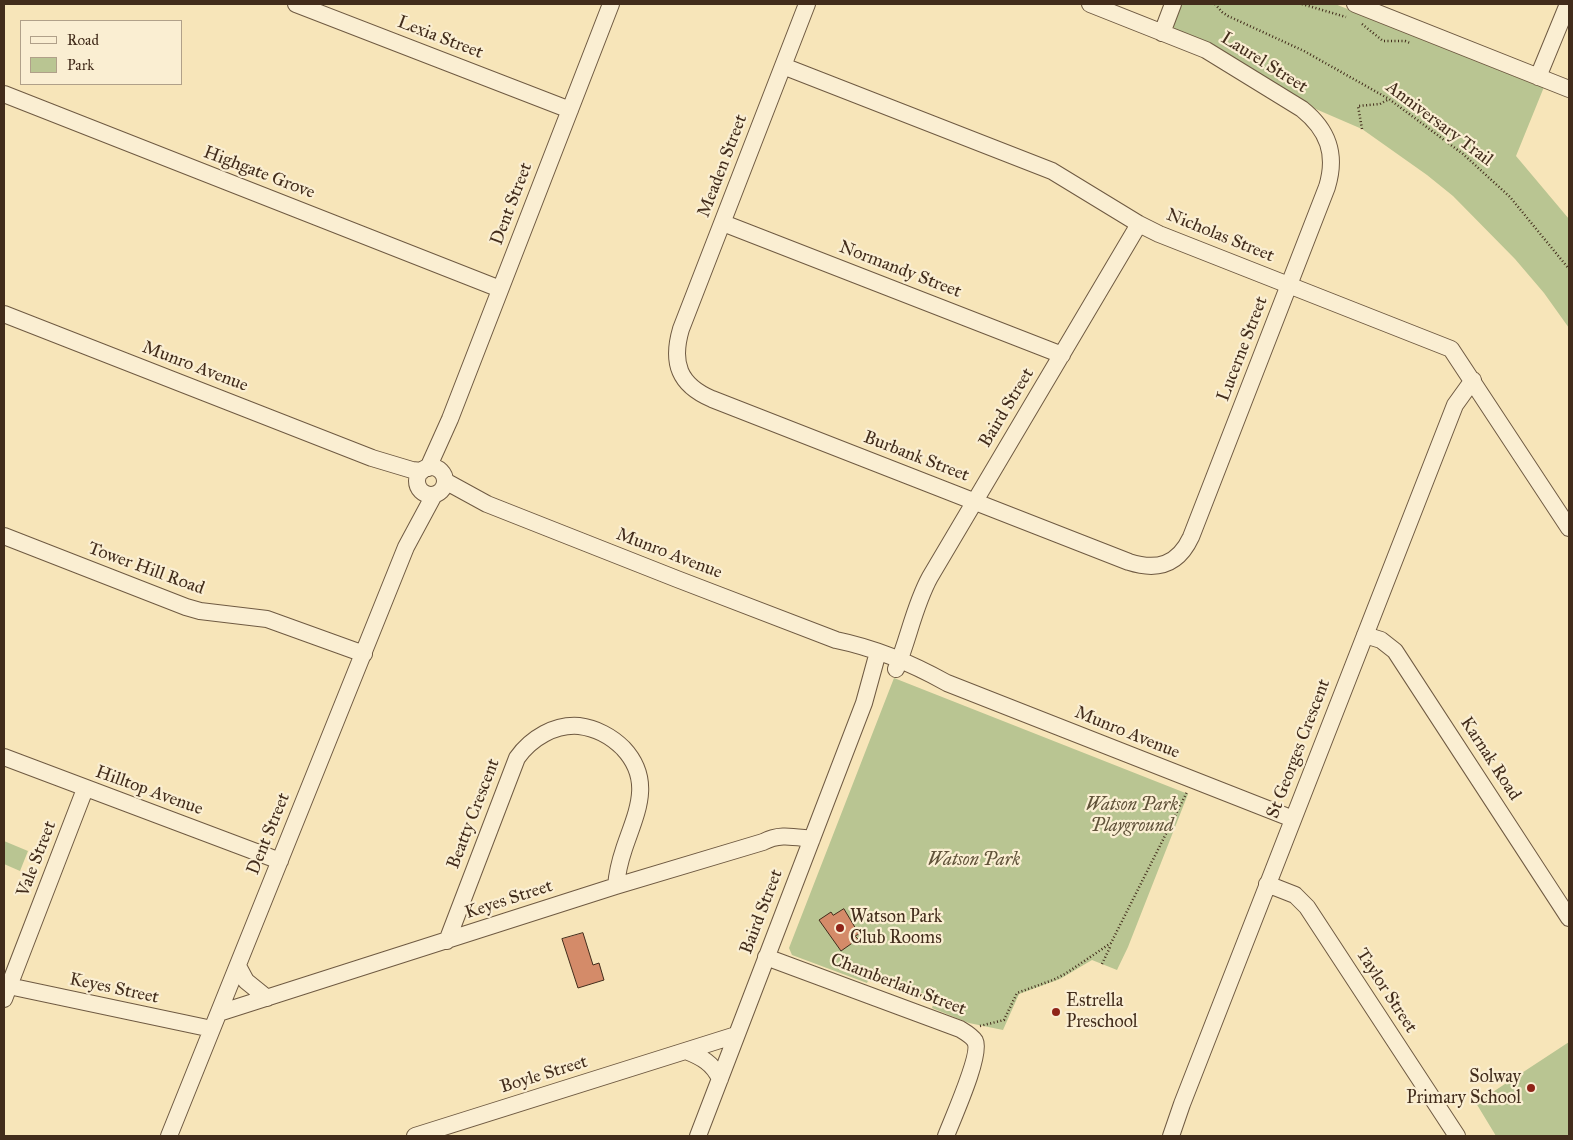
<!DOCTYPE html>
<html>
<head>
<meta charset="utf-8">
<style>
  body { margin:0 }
  #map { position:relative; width:1573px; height:1140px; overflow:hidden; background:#f7e5b9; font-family:"IM FELL Great Primer",serif }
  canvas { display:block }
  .frame { position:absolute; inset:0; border:5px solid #422c1b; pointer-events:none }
  .legend { position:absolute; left:20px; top:20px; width:162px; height:65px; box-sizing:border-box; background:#faeed2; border:1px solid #b0a089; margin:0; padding:6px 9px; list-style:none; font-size:15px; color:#422c1b }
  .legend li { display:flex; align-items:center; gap:10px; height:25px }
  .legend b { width:25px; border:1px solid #b0a089 }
</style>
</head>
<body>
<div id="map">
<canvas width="1573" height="1140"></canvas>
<div class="frame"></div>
<ul class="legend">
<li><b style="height:6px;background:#faeed2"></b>Road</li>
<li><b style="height:14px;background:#b9c592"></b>Park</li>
</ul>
</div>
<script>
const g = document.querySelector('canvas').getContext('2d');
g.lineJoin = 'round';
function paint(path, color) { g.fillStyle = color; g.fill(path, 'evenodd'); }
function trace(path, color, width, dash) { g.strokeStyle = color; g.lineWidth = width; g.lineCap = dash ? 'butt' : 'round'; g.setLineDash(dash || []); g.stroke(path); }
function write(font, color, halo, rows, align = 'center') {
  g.font = font + ' "IM FELL Great Primer",serif'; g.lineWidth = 4.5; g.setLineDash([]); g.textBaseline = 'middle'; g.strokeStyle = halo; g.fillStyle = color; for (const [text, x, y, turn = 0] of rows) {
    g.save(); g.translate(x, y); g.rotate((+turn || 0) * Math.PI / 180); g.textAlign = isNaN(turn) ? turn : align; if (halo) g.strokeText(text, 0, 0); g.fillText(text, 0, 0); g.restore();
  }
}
paint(new Path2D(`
  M1177 4H1335L1544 87 1516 156 1569 219V328L1544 293 1515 259 1453 196 1427 175 1362 129 1311 107 1175 29 1173 26Z
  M894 678 1188 794 1128 947 1117 970 1092 960 1060 979 1019 994 1003 1030 969 1023 932 1008 935 998 871 974 867 983 792 955 789 948Z
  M4 841 28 851 20 871 4 864Z
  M1569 1042V1136H1496L1476 1103Z`), '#b9c592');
const building = new Path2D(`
  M844 909 859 934 855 936 858 939 841 951 819 920 831 912 833 915Z
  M583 933 593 965 599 963 604 980 578 988 562 939Z`);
paint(building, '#d48b69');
trace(building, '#422c1b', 1);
const minor = new Path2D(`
  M296 4 570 110
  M807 4 681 329C671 363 679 385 712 399L1129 562C1157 571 1178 565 1191 537L1327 187C1337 154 1328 130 1302 109L1206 50 1090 4
  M1355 4 1569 89
  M1162 33 1173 4
  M783 66 1052 171 1139 224 1159 234 1451 349 1569 528
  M1538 77 1568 4
  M4 94 500 289
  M723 223 1062 355
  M4 314 372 458 412 470 422 471
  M417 481a14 14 0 1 1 28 0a14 14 0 1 1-28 0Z
  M428 468 450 419 611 4
  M445 481 487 504 677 579 836 640C875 648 913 664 947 683L1293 819
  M4 536 186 607 200 611 267 619 364 654
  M1365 635 1381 640 1395 651 1569 918
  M896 669C909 638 914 606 930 577L1139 224
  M4 757 280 861
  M1267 884 1295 895 1307 907 1457 1136
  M447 941 517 758C531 738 555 724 579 726 596 728 612 737 623 748 654 781 636 813 624 849 620 861 617 874 616 886
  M766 957 960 1029C965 1032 972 1036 975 1041 982 1054 952 1120 946 1136
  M238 966 246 981 267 998
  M4 985 212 1029
  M4 999 85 789
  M219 1013 616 886 763 842C779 833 794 837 812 839
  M686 1051C701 1057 713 1063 720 1079
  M169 1136 406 547 434 495
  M415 1136 736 1035
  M698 1136 864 703 878 652
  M1171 1136 1182 1104 1455 405 1473 380`);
trace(minor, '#6f5a42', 18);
trace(new Path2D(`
  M1215 4 1222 12 1228 16 1304 51 1389 99 1463 154 1510 197 1569 269
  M1302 4 1346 17
  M1362 24 1383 41H1405L1410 43
  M1362 129 1358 106 1380 104 1389 99
  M1102 964 1111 945
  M870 981 872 977 934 1000 933 1003
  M980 1026 1004 1020 1017 993 1053 980 1065 974 1111 943 1187 792`), '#422c1b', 2.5, [1, 2.5]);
trace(minor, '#faeed2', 16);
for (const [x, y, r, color] of [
  [840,928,5,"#8f2418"],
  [1056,1012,5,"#8f2418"],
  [1531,1088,5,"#8f2418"]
]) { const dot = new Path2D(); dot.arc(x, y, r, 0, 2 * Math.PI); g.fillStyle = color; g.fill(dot); trace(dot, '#faeed2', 2); }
write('18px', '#422c1b', '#faeed2', [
  ["Lexia Street",440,38,21],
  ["Laurel Street",1264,63,32],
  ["Anniversary Trail",1439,124,37],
  ["Meaden Street",723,166,-69],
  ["Highgate Grove",259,173,21],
  ["Dent Street",512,204,-69],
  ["Nicholas Street",1220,236,22],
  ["Normandy Street",900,270,21],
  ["Lucerne Street",1243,349,-69],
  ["Munro Avenue",195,367,21],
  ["Baird Street",1007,408,-59],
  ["Burbank Street",916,457,21],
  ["Munro Avenue",669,554,21],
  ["Tower Hill Road",146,569,20],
  ["Munro Avenue",1127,733,22],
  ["St Georges Crescent",1299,749,-69],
  ["Karnak Road",1490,759,57],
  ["Hilltop Avenue",149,791,20],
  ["Beatty Crescent",474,814,-69],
  ["Dent Street",269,834,-68],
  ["Vale Street",37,859,-69],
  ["Keyes Street",509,900,-18],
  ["Baird Street",762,912,-69],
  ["Chamberlain Street",898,985,21],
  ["Keyes Street",114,989,12],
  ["Taylor Street",1386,991,57],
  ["Boyle Street",544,1075,-17]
]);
write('italic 18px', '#605239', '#faeed2', [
  ["Watson Park",1132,806],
  ["Playground",1132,827],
  ["Watson Park",974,861]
]);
write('18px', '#422c1b', '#faeed2', [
  ["Watson Park",850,918],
  ["Club Rooms",850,939],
  ["Estrella",1066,1002],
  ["Preschool",1066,1023],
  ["Solway",1521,1078,"right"],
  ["Primary School",1521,1099,"right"]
], 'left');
</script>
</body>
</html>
